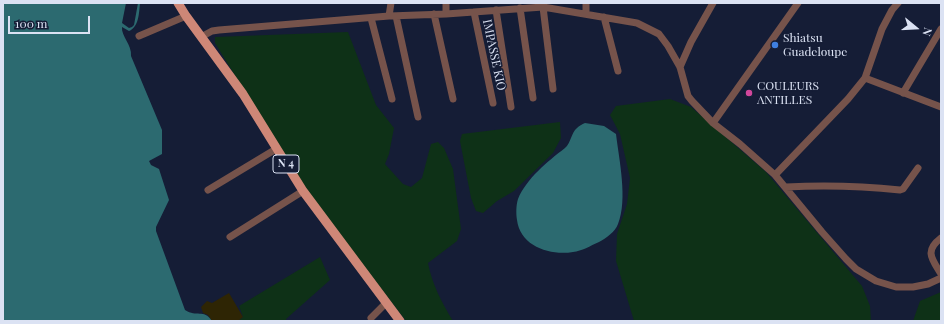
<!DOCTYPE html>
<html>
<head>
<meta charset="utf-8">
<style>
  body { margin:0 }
  #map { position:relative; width:944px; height:324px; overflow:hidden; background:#151d36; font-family:"Playfair Display",serif }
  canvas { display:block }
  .frame { position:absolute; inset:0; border:4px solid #dbe2f3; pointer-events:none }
  .north { position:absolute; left:896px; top:8px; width:40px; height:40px; -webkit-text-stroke:3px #151d36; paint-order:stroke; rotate:108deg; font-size:11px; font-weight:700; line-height:16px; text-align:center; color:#dbe2f3 }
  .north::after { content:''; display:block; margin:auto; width:14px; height:18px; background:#dbe2f3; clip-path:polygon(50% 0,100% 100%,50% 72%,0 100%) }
  .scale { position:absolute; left:8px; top:16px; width:82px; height:18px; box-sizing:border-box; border:2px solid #dbe2f3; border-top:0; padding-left:5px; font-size:12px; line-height:14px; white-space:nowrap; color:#dbe2f3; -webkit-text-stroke:3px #151d36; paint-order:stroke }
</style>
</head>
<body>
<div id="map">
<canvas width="944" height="324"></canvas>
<div class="frame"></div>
<div class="north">N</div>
<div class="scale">100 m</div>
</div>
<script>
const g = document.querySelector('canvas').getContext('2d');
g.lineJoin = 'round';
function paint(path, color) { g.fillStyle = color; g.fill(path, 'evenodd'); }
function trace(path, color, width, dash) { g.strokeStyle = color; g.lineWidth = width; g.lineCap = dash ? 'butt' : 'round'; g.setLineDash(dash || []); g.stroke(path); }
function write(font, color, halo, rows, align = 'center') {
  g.font = font + ' "Playfair Display",serif'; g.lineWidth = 3; g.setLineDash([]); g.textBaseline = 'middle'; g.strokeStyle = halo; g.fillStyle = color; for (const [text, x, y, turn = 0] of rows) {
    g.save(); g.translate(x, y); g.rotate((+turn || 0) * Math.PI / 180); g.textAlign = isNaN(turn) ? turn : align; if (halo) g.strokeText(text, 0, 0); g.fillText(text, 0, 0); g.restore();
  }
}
paint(new Path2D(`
  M348 32 376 105 394 128 389 154 385 164 403 184 411 187 422 178 431 144 438 142 444 148 453 169 461 229 457 241 428 263C432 284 442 303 453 321H406L305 189 215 43V37Z
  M670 99 691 107 766 172 862 286 870 306 871 321H634L616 261 617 234 627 204 630 178 620 134 610 115 616 106Z
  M560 122 561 138 553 153 514 191 497 201 483 213 476 211 471 198 460 141 462 134Z
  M320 257 330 280 286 319 287 321H238L243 317 239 306Z
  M941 292V321H913L920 301Z`), '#0e3117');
paint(new Path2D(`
  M229 293 243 317 238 321H212L208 315 203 313 201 307 207 301 212 303Z`), '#2e2504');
paint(new Path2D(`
  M3 3H126L122 23 129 28 132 27 134 25 138 3H140C139 13 139 27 129 31L122 27C121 36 132 45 131 56L162 130V154L149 161 151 165 159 169 169 200 156 227V231L185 310C197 318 203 308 212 321H3Z
  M585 123 604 126 616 134C619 160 628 199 618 224 615 232 606 238 599 242 590 246 582 251 573 252 550 256 520 246 517 220 516 214 516 205 518 199 527 178 547 162 565 148 571 143 571 133 577 128 579 126 582 124 585 123Z`), '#2c6a70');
trace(new Path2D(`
  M446 3V14
  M586 3V13
  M543 7 553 89
  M520 8 533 98
  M496 10 511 107
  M474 12 493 103
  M434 14 453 99
  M389 16 391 3
  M396 16 418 117
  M604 17 618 71
  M371 18 392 99
  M139 36 186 16
  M201 37 212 31 219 30 389 16 446 14 543 7 637 23 659 34 668 46 680 67 688 96 692 101 713 123 740 144 775 175 822 232 846 259 856 269 876 281 896 287H913L928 284 941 278
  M680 67 691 42 713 3
  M865 78 941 107
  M903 93 941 29
  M713 123 798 3
  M775 175 848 99 865 78 882 29 892 10 898 3
  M786 187C824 185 862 186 900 190L903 189 918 168
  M208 190 276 149
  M230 237 303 191
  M941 238C924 251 932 259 941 274
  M371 318 386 303`), '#76534b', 7);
trace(new Path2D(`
  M178 3 186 16 243 94 303 191 400 321`), '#ce8777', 9);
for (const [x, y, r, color] of [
  [775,45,4,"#3f7fe0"],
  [749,93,4,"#d1479c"]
]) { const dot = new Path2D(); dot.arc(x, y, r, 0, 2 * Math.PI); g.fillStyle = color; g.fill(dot); trace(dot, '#151d36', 1.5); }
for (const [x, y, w] of [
  [286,164,26]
]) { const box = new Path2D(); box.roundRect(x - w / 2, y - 9, w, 18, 3); g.fillStyle = '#151d36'; g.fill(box); trace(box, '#dbe2f3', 1); }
write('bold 11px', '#dbe2f3', null, [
  ["N 4",286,164]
]);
write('12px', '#dbe2f3', '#151d36', [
  ["Shiatsu",783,38],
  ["Guadeloupe",783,52],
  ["COULEURS",757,86],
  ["ANTILLES",757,100]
], 'left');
write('12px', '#dbe2f3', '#151d36', [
  ["IMPASSE KIO",494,55,78]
]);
</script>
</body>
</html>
